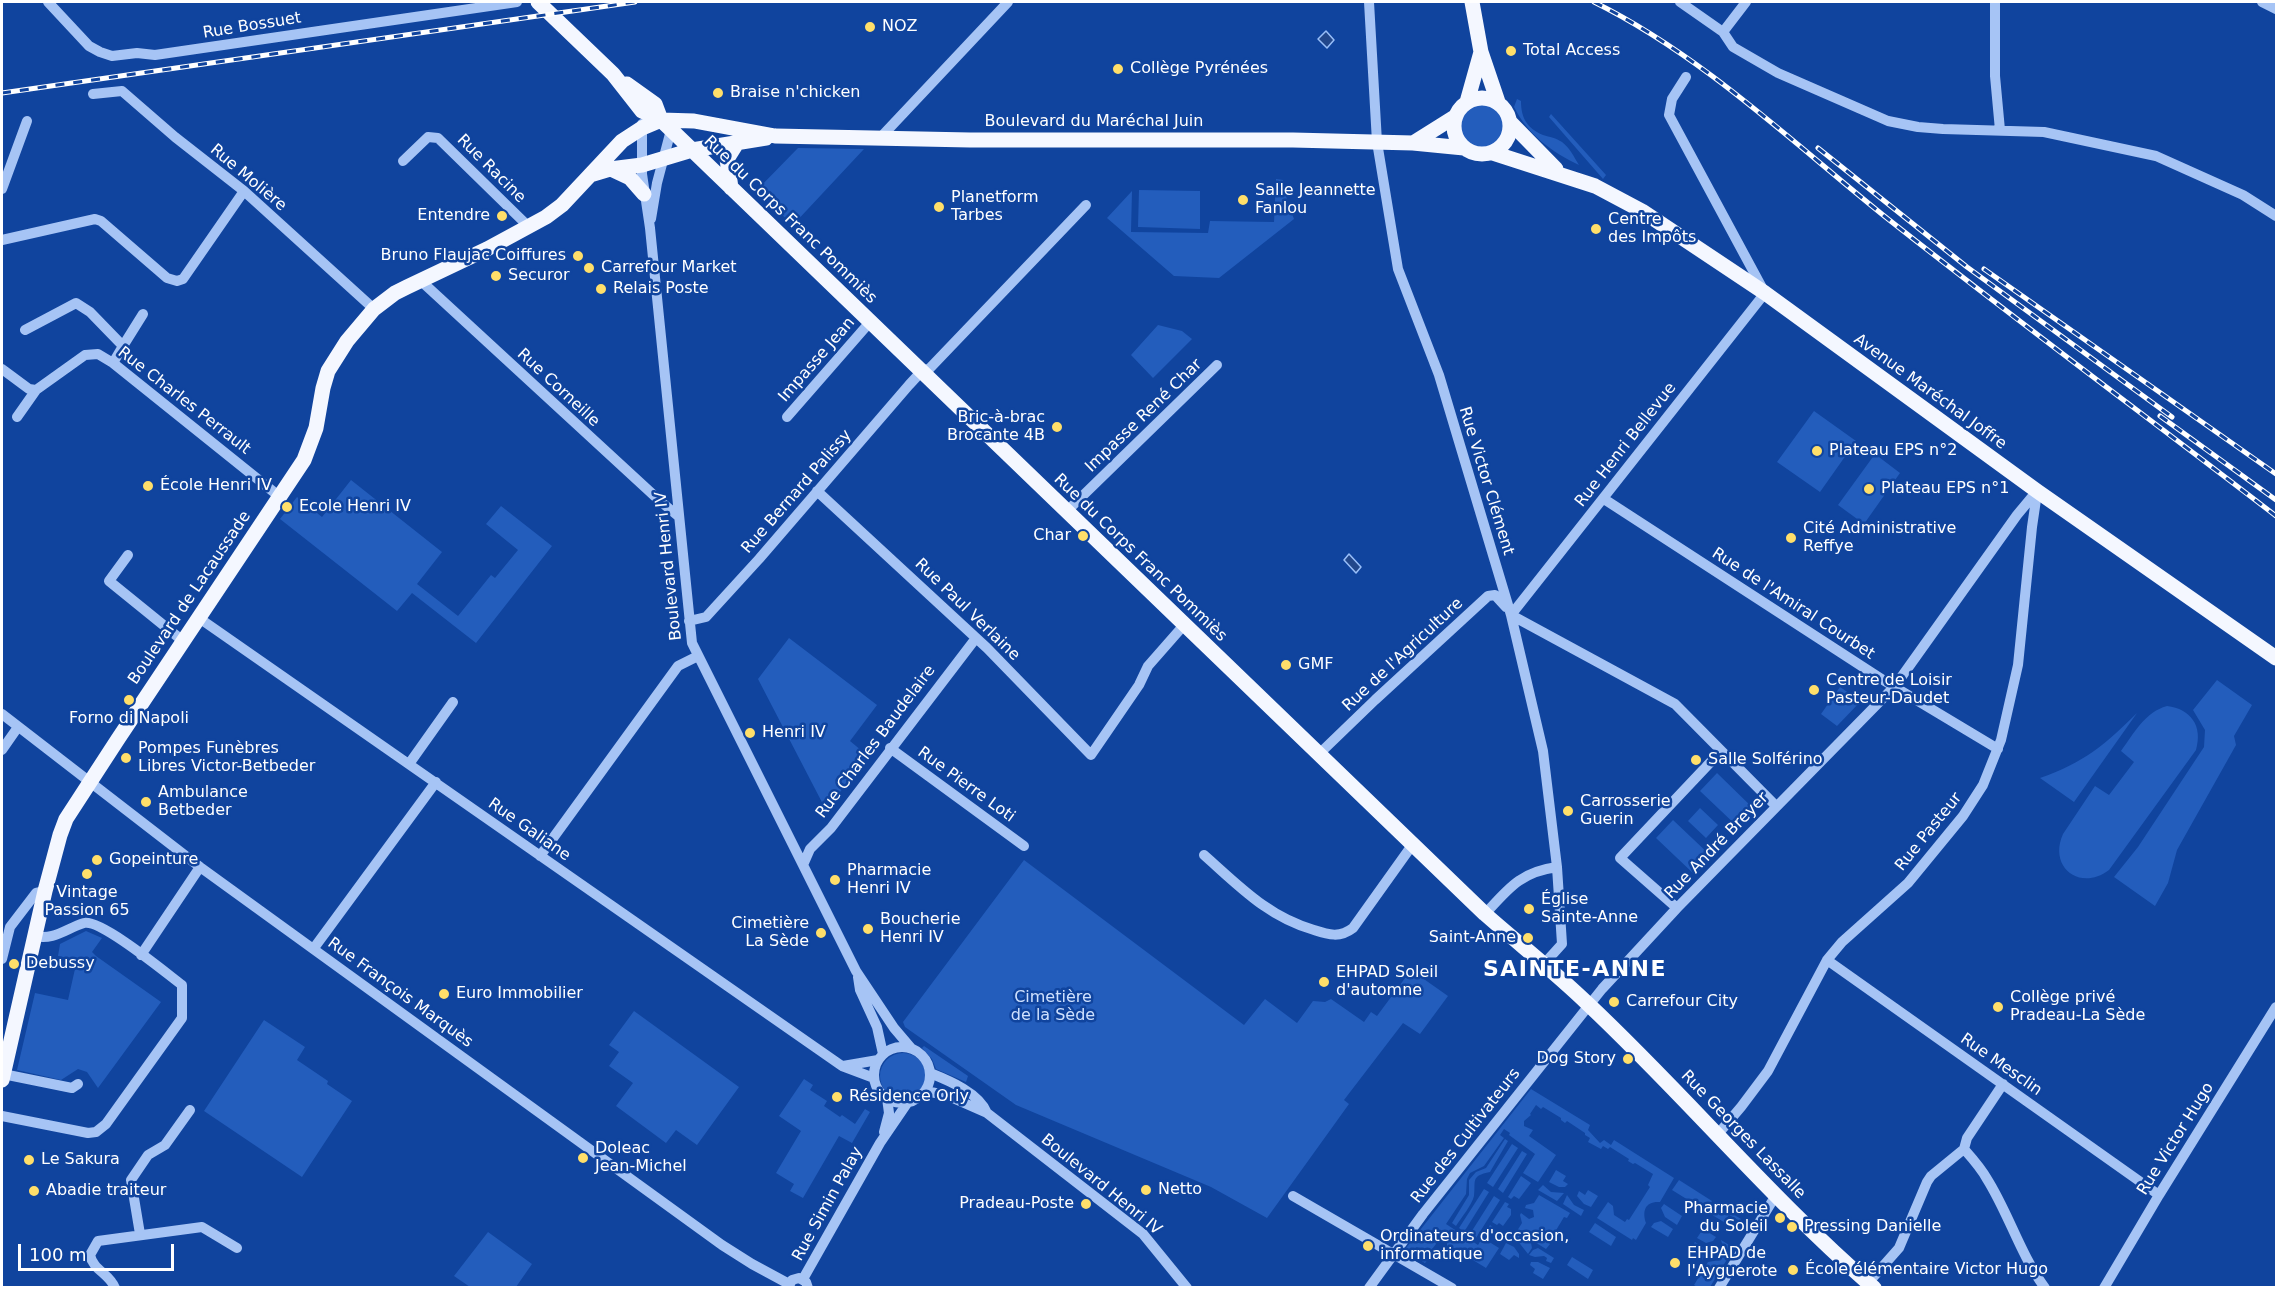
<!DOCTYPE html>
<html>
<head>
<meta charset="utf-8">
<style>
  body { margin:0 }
  #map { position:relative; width:2278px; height:1289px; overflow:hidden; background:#10449e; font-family:"DejaVu Sans",sans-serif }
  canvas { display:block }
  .frame { position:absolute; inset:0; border:3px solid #fff; pointer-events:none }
  .scale { position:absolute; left:18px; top:1244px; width:156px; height:27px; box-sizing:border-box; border:3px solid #fff; border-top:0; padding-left:8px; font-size:18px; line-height:21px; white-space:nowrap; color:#fff; -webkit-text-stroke:4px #10449e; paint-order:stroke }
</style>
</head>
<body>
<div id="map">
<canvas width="2278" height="1289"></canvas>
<div class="frame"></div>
<div class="scale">100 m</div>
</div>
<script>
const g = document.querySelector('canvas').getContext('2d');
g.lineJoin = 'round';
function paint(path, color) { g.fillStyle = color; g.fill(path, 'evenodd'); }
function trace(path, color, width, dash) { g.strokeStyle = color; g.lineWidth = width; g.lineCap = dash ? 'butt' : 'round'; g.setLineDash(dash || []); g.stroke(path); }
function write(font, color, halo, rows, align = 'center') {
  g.font = font + ' "DejaVu Sans",sans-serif'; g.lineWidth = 5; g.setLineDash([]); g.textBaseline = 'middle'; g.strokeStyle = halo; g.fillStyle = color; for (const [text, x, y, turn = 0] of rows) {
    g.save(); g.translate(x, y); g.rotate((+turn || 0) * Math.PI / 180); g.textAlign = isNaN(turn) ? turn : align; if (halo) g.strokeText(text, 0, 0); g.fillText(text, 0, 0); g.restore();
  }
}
paint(new Path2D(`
  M1517 99 1521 101C1521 118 1527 128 1543 135 1550 137 1556 138 1562 142 1570 148 1574 157 1579 165 1552 152 1528 135 1514 107Z
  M1459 126a23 23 0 1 1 46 0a23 23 0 1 1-46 0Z
  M1551 114 1606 175 1603 179 1549 117Z
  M798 148 864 149 793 225 756 191Z
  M1276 179 1283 180 1287 200 1294 219 1219 278 1174 276 1107 218 1132 191 1131 232 1208 233 1210 221 1274 222Z
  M1139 190 1200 191V229L1138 227Z
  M1158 325 1182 331 1192 339 1153 378 1131 355Z
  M1814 411 1856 441 1820 492 1777 462Z
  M1875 454 1900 473 1864 524 1838 505Z
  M351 480 442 552 417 584 458 616 491 575 495 578 518 550 486 524 501 506 552 546 476 643 412 593 397 611 280 519 297 497 322 517Z
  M789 638 877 705 850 741 868 756 826 810 758 679Z
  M2217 680 2252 705 2234 736 2236 745 2177 850 2168 883 2155 906 2114 877 2138 847 2204 747 2205 730 2193 710Z
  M1840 687 1861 701 1837 726 1821 714Z
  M2167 706C2191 709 2203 726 2196 750L2109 870C2080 892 2048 867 2063 834L2095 786 2109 795 2134 762 2121 751C2134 733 2145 712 2167 706Z
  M2137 713 2074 802 2040 778C2083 763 2105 745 2137 713Z
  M1717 773 1756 811 1739 828 1700 791Z
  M1700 808 1718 825 1706 838 1688 821Z
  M1673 820 1712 857 1695 875 1656 838Z
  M1024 860 1244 1025 1265 999 1297 1023 1313 1001 1325 1002 1331 999 1364 1022 1371 1012 1377 1016 1411 970 1448 996 1420 1034 1403 1023 1344 1100 1349 1104 1267 1218 1211 1187 1016 1105 905 1027 903 1022Z
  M86 931 102 938 92 952 96 956 161 1002 98 1088 87 1072 78 1069 61 1080 17 1070 35 993 68 1000 77 960 58 956 60 944Z
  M634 1011 739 1087 697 1145 676 1130 666 1143 616 1106 633 1083 609 1066 619 1052 609 1045Z
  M264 1020 305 1047 297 1060 328 1081 327 1084 352 1101 302 1177 204 1111Z
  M924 1046 968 1076 966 1082 936 1069 932 1059 922 1048Z
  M880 1076a23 23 0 1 1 46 0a23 23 0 1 1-46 0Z
  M804 1079 813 1085 810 1090 827 1101 824 1106 840 1117 842 1115 855 1124 865 1109 870 1112 852 1143 839 1136 803 1198 790 1191 794 1184 776 1173 801 1131 779 1116Z
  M1531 1089 1590 1125 1588 1130 1600 1143 1604 1140 1611 1145 1614 1140 1674 1178 1660 1202C1645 1201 1642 1211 1646 1223L1636 1240 1633 1238 1632 1240 1597 1218 1608 1202 1613 1206 1614 1215 1625 1222 1627 1219 1629 1220 1650 1187 1648 1185 1653 1174 1635 1163 1633 1164 1628 1161 1629 1159 1610 1147 1608 1149 1603 1146 1601 1149 1588 1142 1590 1138 1585 1135V1133L1567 1121 1565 1123 1561 1120V1118L1543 1107 1541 1109 1536 1105 1530 1114 1531 1115 1524 1121V1126L1533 1130 1529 1136 1556 1155 1538 1182 1523 1173 1535 1154 1509 1135 1510 1133 1504 1129 1500 1135 1504 1138 1484 1166 1470 1173 1467 1179 1466 1194 1446 1224 1478 1245 1490 1225 1494 1228 1486 1240 1499 1248 1486 1268 1450 1246 1447 1251V1238L1443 1234 1437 1237 1436 1244 1426 1257 1428 1259 1425 1263 1408 1253 1406 1248Z
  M1505 1139 1508 1141 1490 1172C1470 1176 1476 1181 1474 1196 1472 1205 1461 1218 1456 1226L1452 1223 1469 1195V1180L1476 1172 1486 1168Z
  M1512 1144 1518 1148 1493 1187 1487 1183Z
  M1522 1151 1527 1154 1503 1193 1498 1189Z
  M1556 1170 1566 1176 1563 1181 1568 1184 1565 1187H1559L1549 1182Z
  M1521 1176 1531 1183 1519 1199 1514 1196 1511 1199 1508 1197Z
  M1679 1180 1712 1201 1708 1207 1719 1214 1723 1208 1741 1219 1740 1221 1729 1215 1726 1220 1736 1227 1735 1229 1672 1190Z
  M1543 1185 1551 1192 1564 1193 1557 1201 1538 1190Z
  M1484 1189 1489 1192 1464 1232 1459 1228Z
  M1588 1190 1598 1196 1591 1207 1584 1204 1577 1196 1579 1191 1585 1195Z
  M1539 1195 1570 1213 1567 1218 1564 1217C1561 1222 1550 1241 1548 1242L1550 1244 1546 1249 1517 1231 1522 1223 1520 1215 1521 1213 1529 1219 1534 1217 1533 1210 1525 1208 1526 1205 1534 1203Z
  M1567 1195 1574 1205 1584 1210 1581 1216 1563 1204Z
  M1494 1196 1500 1200 1476 1238 1470 1234Z
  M1505 1202 1509 1204 1507 1207 1511 1209V1215L1503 1226 1499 1223 1497 1225 1492 1222Z
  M1664 1204 1682 1216 1677 1225 1665 1217 1661 1208Z
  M1661 1221 1673 1229 1668 1237 1651 1227 1654 1223Z
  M1595 1223 1616 1237 1611 1246 1589 1232Z
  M1703 1229 1716 1237 1713 1241 1706 1243 1697 1238Z
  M488 1232 532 1264 516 1287H470L454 1276Z
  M1513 1233 1531 1243 1532 1248 1528 1254 1517 1240 1515 1242 1509 1239Z
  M1721 1240 1734 1248 1710 1287H1697L1694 1285 1708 1262 1720 1260 1725 1253Z
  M1695 1242 1704 1248 1705 1256 1702 1260 1689 1251Z
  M1506 1243 1514 1247 1519 1254V1258L1514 1255 1509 1260 1500 1254Z
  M1538 1248 1554 1258 1551 1263 1546 1261 1547 1258 1544 1256 1535 1257 1529 1255 1533 1250Z
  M1572 1257 1593 1270 1588 1279 1567 1265Z
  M1531 1262H1538L1550 1268 1543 1279 1533 1273 1535 1269 1530 1265Z`), '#235dbc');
const water = new Path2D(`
  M1326 31 1334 40 1327 48 1318 39Z
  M1349 554 1361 567 1356 573 1344 560Z`);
paint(water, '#22478b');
trace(water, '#98bef8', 1.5);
trace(new Path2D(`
  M48 2 89 46 100 52 112 56 137 53 155 55 517 2
  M1369 2 1377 142 1398 269 1439 375 1511 615 1543 751 1557 867 1562 944 1543 965
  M1680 2 1723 32
  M1995 2V76L2000 130
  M2262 2 2276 9
  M1723 32 1733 47 1778 73 1888 121 1918 127 1943 129 2044 132 2156 156 2243 195 2276 216
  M1723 32 1746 2
  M93 94 122 91 175 137 244 191 374 309
  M642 124V174L650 228 692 643 856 971 894 1028 911 1048
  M881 137 1008 2
  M403 161 428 137 438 138 529 227
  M2 189 27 121
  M651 219 657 183 671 130
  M2 240 95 219 101 221 167 278 177 281 183 279 244 191
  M420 280 660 501 678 516
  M25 330 76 303 90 312 123 346 113 363
  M123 346 143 314
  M2 369 29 389 36 390 85 355 98 354 113 363 280 497
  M17 417 36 390
  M787 417 870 322
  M817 491 987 648 1091 755 1139 685 1148 666 1184 625
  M1604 499 1883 680 1998 749
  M1066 512 1217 365
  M128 555 109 581 183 641
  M1511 615 1765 293 1669 115 1672 99 1686 77
  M1511 615 1675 704 1776 806
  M199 618 842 1066 874 1078
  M689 621 706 617 759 559 909 385 921 372 930 368 1086 205
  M2 714 200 867 722 1245 752 1264 789 1284
  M890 748 1024 846
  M2 750 18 727
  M1318 755 1375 700 1488 596 1495 595 1506 607
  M409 764 453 702
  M1204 855C1239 886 1268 917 1314 930 1329 935 1340 938 1353 928L1413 844
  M540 856 678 666 698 656
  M803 865 810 849 831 828 976 638
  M1677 908 1620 858 1721 751
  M1485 914C1508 889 1520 872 1557 867
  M314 948 436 782
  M141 955 200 867
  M2 959 10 927 36 893 45 891
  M1827 960 2159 1195
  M858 977 860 990 877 1027 883 1054
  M874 1075a28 28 0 1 1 56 0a28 28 0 1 1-56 0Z
  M843 1066 878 1060
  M930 1073C950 1081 979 1093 987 1113
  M3 1074 72 1088 78 1084
  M925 1091 946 1095 987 1113 1143 1234 1187 1288
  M2 1116 88 1133 96 1132 106 1124 182 1018V985C166 973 101 919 84 923 67 928 53 941 35 936
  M884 1132 889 1113 887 1098
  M1718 1134 1741 1107 1768 1071 1827 960 1842 942 1908 883 1963 816 1983 785 2001 740 2018 665 2032 527 2037 493
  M1964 1149C1972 1158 1981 1168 1987 1179 2009 1214 2020 1254 2045 1288
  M1293 1196 1452 1288
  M140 1234 131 1180 148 1155 165 1145 190 1110
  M803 1279 880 1143 908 1102
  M1868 1283 1899 1248 1927 1182 1931 1176 1964 1149 1967 1138 2003 1084
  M115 1288C110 1274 93 1270 90 1255L98 1241 202 1227 237 1248
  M788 1288 792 1280 799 1278 806 1282 808 1288
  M1369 1288 1423 1214 1602 989 1677 908 1895 686 2017 515 2037 491
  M1719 1288 1776 1195
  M2104 1288 2159 1195 2276 1007`), '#a6c4f5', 10);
trace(new Path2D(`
  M538 2 613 74 642 111 661 120 1485 914C1519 944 1555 972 1588 1004 1686 1096 1772 1200 1874 1288
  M1472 2 1481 52 1498 102
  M627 84 655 104 661 120
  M1454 126a28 28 0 1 1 56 0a28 28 0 1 1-56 0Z
  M1467 102 1481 52
  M1511 123 1556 169
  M1413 143 1456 116
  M1493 153 1595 186 1642 211 1765 293 2037 491 2276 658
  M613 170 630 178 644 194
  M590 175 610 169 642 165 692 150 766 138
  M731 188 727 159 737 143
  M2 1080 45 891 60 835 66 819 118 739 304 460 316 428 323 388 328 371 347 341 374 309 395 293 407 287 487 249 546 217 562 205 622 141 642 128 661 120 694 121 775 136 970 140H1293L1413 143 1464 148`), '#f4f7ff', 15);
const rail = new Path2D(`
  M1594 2C1703 56 1793 143 1888 219 2016 320 2147 417 2276 516
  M2 93 635 2
  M1818 148 1967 267 2172 417
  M1984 269 2276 474
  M2160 416 2276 500`);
trace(rail, '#fff', 5);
trace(rail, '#10449e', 3, [9]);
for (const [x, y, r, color] of [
  [870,27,6,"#ffdf6a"],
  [1511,51,6,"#ffdf6a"],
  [1118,69,6,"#ffdf6a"],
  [718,93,6,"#ffdf6a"],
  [1243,200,6,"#ffdf6a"],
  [939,207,6,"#ffdf6a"],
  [502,216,6,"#ffdf6a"],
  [1596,229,6,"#ffdf6a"],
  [578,256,6,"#ffdf6a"],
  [589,268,6,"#ffdf6a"],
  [496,276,6,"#ffdf6a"],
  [601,289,6,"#ffdf6a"],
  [1057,427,6,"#ffdf6a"],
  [1817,451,6,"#ffdf6a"],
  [148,486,6,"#ffdf6a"],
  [1869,489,6,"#ffdf6a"],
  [287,507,6,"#ffdf6a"],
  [1083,536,6,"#ffdf6a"],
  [1791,538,6,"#ffdf6a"],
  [1286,665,6,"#ffdf6a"],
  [1814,690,6,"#ffdf6a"],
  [129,700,6,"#ffdf6a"],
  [750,733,6,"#ffdf6a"],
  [126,758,6,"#ffdf6a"],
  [1696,760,6,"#ffdf6a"],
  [146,802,6,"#ffdf6a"],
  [1568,811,6,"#ffdf6a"],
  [97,860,6,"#ffdf6a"],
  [87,874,6,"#ffdf6a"],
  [835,880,6,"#ffdf6a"],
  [1529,909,6,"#ffdf6a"],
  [868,929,6,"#ffdf6a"],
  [821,933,6,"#ffdf6a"],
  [1528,938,6,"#ffdf6a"],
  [14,964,6,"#ffdf6a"],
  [1324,982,6,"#ffdf6a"],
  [444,994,6,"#ffdf6a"],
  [1614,1002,6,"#ffdf6a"],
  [1998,1007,6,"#ffdf6a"],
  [1628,1059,6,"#ffdf6a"],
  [837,1097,6,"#ffdf6a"],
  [583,1158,6,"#ffdf6a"],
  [29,1160,6,"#ffdf6a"],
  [1146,1190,6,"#ffdf6a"],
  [34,1191,6,"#ffdf6a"],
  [1086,1204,6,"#ffdf6a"],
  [1780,1218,6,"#ffdf6a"],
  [1792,1227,6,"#ffdf6a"],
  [1368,1246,6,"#ffdf6a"],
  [1675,1263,6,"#ffdf6a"],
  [1793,1270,6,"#ffdf6a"]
]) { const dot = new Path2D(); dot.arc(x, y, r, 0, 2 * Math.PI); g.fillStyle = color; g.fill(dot); trace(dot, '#10449e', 2); }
write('16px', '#fff', '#10449e', [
  ["Rue Bossuet",252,26,-9],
  ["Boulevard du Maréchal Juin",1094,122],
  ["Rue Racine",491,169,45],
  ["Rue Molière",248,178,40],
  ["Rue du Corps Franc Pommiès",790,220,44],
  ["Impasse Jean",817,360,-49],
  ["Rue Corneille",558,388,43],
  ["Avenue Maréchal Joffre",1930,392,36],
  ["Rue Charles Perrault",184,401,38],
  ["Impasse René Char",1144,416,-44],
  ["Rue Henri Bellevue",1626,445,-52],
  ["Rue Victor Clément",1486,481,73],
  ["Rue Bernard Palissy",797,492,-49],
  ["Rue du Corps Franc Pommiès",1140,558,44],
  ["Boulevard Henri IV",669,566,-96],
  ["Boulevard de Lacaussade",190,598,-56],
  ["Rue de l'Amiral Courbet",1793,604,33],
  ["Rue Paul Verlaine",967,610,44],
  ["Rue de l'Agriculture",1403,655,-43],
  ["Rue Charles Baudelaire",876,742,-53],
  ["Rue Pierre Loti",966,785,36],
  ["Rue Galiane",529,830,35],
  ["Rue Pasteur",1929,832,-51],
  ["Rue André Breyer",1717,846,-46],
  ["Rue François Marquès",400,993,36],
  ["Rue Mesclin",2001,1065,35],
  ["Rue Georges Lassalle",1743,1135,46],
  ["Rue des Cultivateurs",1466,1136,-52],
  ["Rue Victor Hugo",2176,1139,-58],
  ["Boulevard Henri IV",1101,1185,39],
  ["Rue Simin Palay",828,1204,-61]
]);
write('16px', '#fff', '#10449e', [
  ["NOZ",882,27],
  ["Total Access",1523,51],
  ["Collège Pyrénées",1130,69],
  ["Braise n'chicken",730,93],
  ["Salle Jeannette",1255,191],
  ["Fanlou",1255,209],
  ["Planetform",951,198],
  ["Tarbes",951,216],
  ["Entendre",490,216,"right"],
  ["Centre",1608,220],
  ["des Impôts",1608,238],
  ["Bruno Flaujac Coiffures",566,256,"right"],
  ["Carrefour Market",601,268],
  ["Securor",508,276],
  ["Relais Poste",613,289],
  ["Bric-à-brac",1045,418,"right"],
  ["Brocante 4B",1045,436,"right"],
  ["Plateau EPS n°2",1829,451],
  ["École Henri IV",160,486],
  ["Plateau EPS n°1",1881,489],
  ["Ecole Henri IV",299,507],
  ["Cité Administrative",1803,529],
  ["Reffye",1803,547],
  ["Char",1071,536,"right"],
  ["GMF",1298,665],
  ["Centre de Loisir",1826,681],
  ["Pasteur-Daudet",1826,699],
  ["Forno di Napoli",129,719,"center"],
  ["Henri IV",762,733],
  ["Pompes Funèbres",138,749],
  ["Libres Victor-Betbeder",138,767],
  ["Salle Solférino",1708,760],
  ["Ambulance",158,793],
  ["Betbeder",158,811],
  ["Carrosserie",1580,802],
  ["Guerin",1580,820],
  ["Gopeinture",109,860],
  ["Pharmacie",847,871],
  ["Henri IV",847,889],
  ["Vintage",87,893,"center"],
  ["Passion 65",87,911,"center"],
  ["Église",1541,900],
  ["Sainte-Anne",1541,918],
  ["Boucherie",880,920],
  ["Henri IV",880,938],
  ["Cimetière",809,924,"right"],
  ["La Sède",809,942,"right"],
  ["Saint-Anne",1516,938,"right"],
  ["Debussy",26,964],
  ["EHPAD Soleil",1336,973],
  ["d'automne",1336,991],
  ["Euro Immobilier",456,994],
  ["Collège privé",2010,998],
  ["Pradeau-La Sède",2010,1016],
  ["Carrefour City",1626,1002],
  ["Dog Story",1616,1059,"right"],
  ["Résidence Orly",849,1097],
  ["Doleac",595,1149],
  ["Jean-Michel",595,1167],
  ["Le Sakura",41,1160],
  ["Netto",1158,1190],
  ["Abadie traiteur",46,1191],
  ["Pradeau-Poste",1074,1204,"right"],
  ["Pharmacie",1768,1209,"right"],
  ["du Soleil",1768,1227,"right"],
  ["Pressing Danielle",1804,1227],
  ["Ordinateurs d'occasion,",1380,1237],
  ["informatique",1380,1255],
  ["EHPAD de",1687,1254],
  ["l'Ayguerote",1687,1272],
  ["École élémentaire Victor Hugo",1805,1270]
], 'left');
write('16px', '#cfe1fe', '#10449e', [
  ["Cimetière",1053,998],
  ["de la Sède",1053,1016]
]);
g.letterSpacing = '1.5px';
write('bold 22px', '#fff', '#10449e', [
  ["SAINTE-ANNE",1575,970]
]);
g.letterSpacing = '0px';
</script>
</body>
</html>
